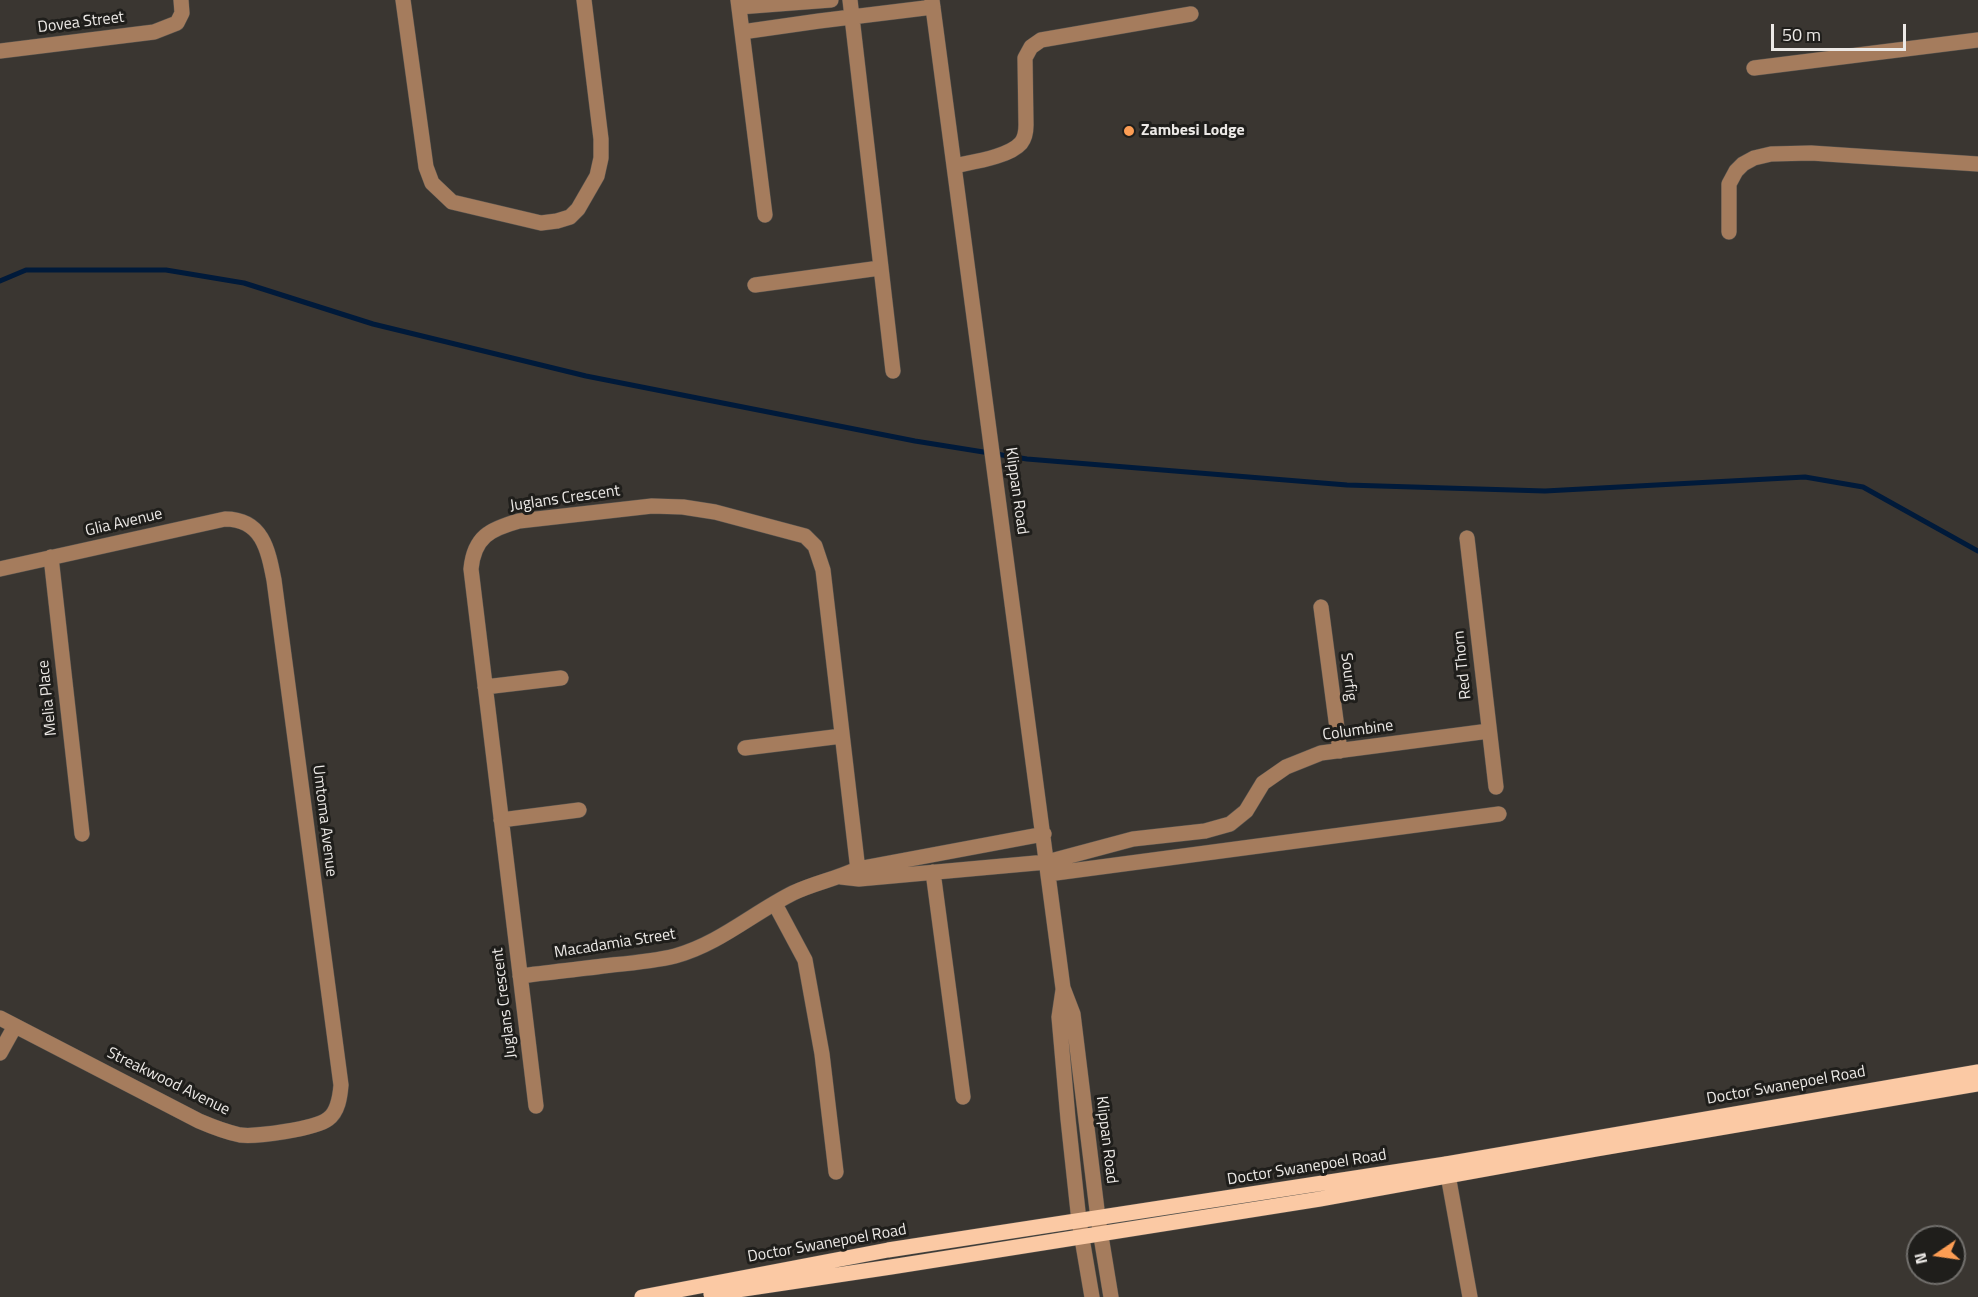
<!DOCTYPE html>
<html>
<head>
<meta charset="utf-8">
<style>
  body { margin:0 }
  #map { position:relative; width:1978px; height:1297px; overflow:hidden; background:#3a3631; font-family:"Titillium Web",sans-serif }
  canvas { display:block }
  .north { position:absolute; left:1906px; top:1225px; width:60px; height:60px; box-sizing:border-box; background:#1f1e1b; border:2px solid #716f6c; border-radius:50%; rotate:257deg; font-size:16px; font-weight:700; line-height:24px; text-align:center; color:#ece9e6 }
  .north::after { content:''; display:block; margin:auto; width:21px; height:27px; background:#fc9d54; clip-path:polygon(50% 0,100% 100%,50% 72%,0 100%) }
  .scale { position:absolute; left:1771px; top:24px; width:135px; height:27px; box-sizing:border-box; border:3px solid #ece9e6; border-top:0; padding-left:8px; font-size:18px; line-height:21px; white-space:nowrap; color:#ece9e6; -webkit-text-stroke:4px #1f1e1b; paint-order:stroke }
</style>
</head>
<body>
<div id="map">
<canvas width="1978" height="1297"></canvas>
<div class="north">N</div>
<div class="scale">50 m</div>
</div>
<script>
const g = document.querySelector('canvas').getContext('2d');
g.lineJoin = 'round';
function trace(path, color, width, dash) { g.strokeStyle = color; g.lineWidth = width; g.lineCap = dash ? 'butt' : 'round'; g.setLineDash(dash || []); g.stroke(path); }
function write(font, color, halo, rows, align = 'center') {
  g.font = font + ' "Titillium Web",sans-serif'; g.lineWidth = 6; g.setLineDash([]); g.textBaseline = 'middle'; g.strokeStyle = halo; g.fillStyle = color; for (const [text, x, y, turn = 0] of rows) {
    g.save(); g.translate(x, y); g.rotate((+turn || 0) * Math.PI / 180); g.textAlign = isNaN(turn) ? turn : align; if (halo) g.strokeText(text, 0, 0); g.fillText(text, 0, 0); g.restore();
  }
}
trace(new Path2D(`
  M0 281 26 270H166L244 283 373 324 586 376 915 441 1027 459 1347 485 1545 491 1805 477 1863 487 1978 551`), '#001a3a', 5);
const minor = new Path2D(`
  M403 0 426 167 432 183 452 202 541 223 557 221 570 217 578 209 597 176 601 158V139L584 0
  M738 0 765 215
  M850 0 893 371
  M932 0 1063 988 1073 1014 1098 1218 1111 1297
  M739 7 831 0
  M742 32 819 21 933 7
  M0 51 154 32 177 23 182 13 181 0
  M1754 68 1978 40
  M954 166C972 162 1009 157 1021 143 1025 138 1026 131 1026 125L1025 58 1031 47 1041 40 1191 14
  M1729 232V184L1736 171 1743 164 1754 158 1771 154 1811 153 1978 164
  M755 285 880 268
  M1467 538 1496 787
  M51 557 82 834
  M0 569 225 519C262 519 268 549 274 580L341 1085C340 1097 338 1112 328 1119 315 1129 256 1137 240 1135 226 1132 213 1127 199 1121L0 1018
  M1321 607 1340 751
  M485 687 561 678
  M745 748 842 736
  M501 820 579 810
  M933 872 963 1097
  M1048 874 1499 814
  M841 877 859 879 1047 862 1133 839 1205 831 1230 824 1246 811 1263 783 1286 767 1321 753 1489 731
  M775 904 805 960 822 1054 836 1172
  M520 976C551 972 581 969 612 965 633 963 655 961 675 956 719 944 753 913 793 893 814 883 836 879 857 869L1044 834
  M1063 990 1059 1017 1068 1119 1079 1221 1092 1297
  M0 1053 15 1026
  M536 1106 471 569C474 537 490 529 519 521L652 506 683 507 715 512 805 536 815 546 823 570 859 879
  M1446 1164 1470 1297`);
const major = new Path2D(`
  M711 1294 891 1267 1320 1199 1596 1149 1978 1084
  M642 1297 888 1250 1446 1164 1978 1072`);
trace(minor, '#56534e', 16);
trace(major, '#56534e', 16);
trace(minor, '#a57c5d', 15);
trace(major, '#fbc9a4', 15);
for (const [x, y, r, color] of [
  [1129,131,6,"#fc9d54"]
]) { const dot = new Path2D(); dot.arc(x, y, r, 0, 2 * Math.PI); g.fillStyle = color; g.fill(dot); trace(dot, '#1f1e1b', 2); }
write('16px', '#ece9e6', '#1f1e1b', [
  ["Dovea Street",81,23,-7],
  ["Klippan Road",1016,491,82],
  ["Juglans Crescent",565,499,-8],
  ["Glia Avenue",124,523,-13],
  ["Red Thorn",1463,665,-96],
  ["Sourfig",1348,677,83],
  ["Melia Place",48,698,-96],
  ["Columbine",1358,731,-8],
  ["Umtoma Avenue",324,821,83],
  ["Macadamia Street",615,944,-9],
  ["Juglans Crescent",505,1003,-97],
  ["Streakwood Avenue",168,1082,26],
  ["Doctor Swanepoel Road",1786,1086,-10],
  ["Klippan Road",1106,1140,83],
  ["Doctor Swanepoel Road",1307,1168,-9],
  ["Doctor Swanepoel Road",827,1244,-10]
]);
write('bold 16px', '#ece9e6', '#1f1e1b', [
  ["Zambesi Lodge",1141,131]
], 'left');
</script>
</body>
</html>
